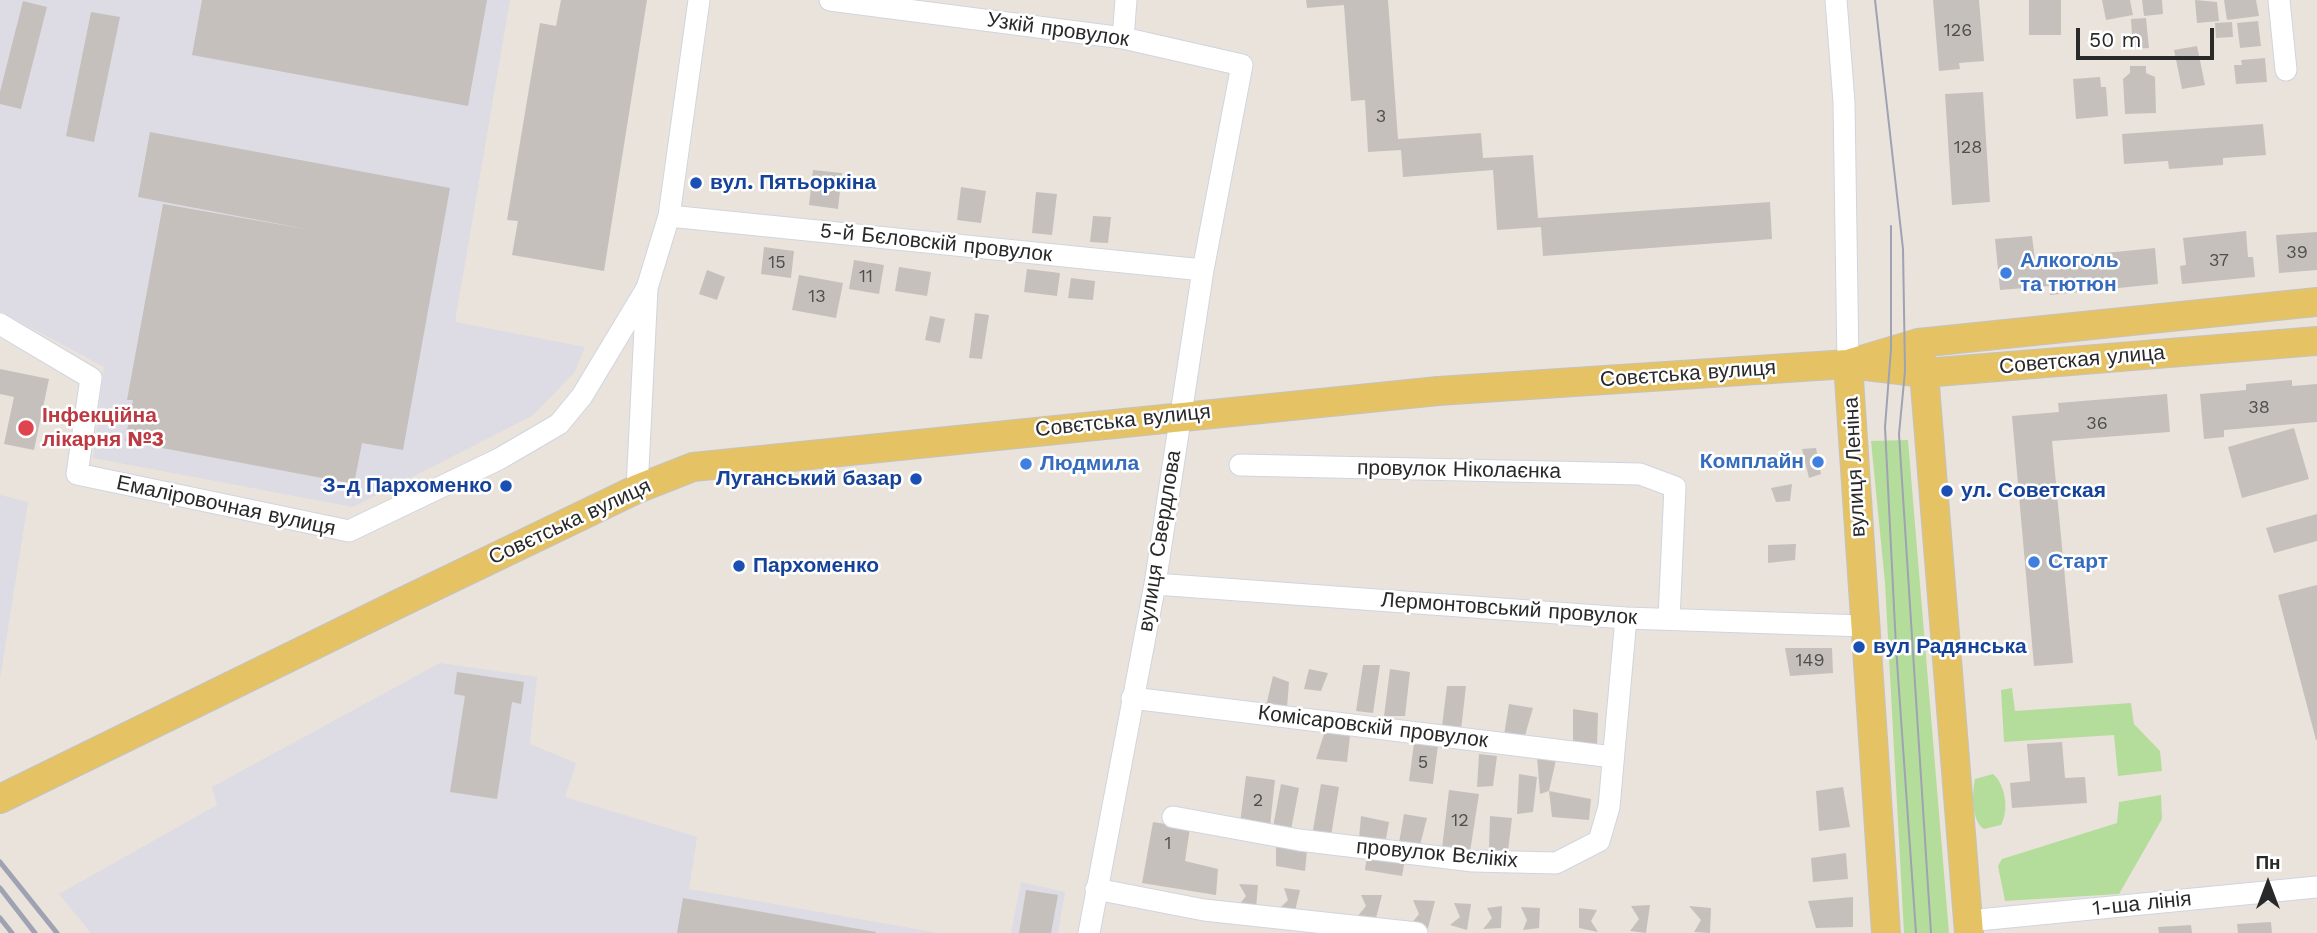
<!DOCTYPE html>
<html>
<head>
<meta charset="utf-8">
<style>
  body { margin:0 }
  #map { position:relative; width:2317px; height:933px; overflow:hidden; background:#eae3db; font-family:"Work Sans",sans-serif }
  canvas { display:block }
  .north { position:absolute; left:2233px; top:849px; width:70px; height:70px; -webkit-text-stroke:5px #fff; paint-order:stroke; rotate:0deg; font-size:19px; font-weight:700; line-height:28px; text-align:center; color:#292929 }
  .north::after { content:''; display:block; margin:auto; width:24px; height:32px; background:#292929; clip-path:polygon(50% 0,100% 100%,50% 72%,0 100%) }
  .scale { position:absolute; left:2076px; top:28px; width:138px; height:32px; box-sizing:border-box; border:4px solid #292929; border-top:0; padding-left:9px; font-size:21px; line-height:24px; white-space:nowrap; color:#292929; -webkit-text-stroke:5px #fff; paint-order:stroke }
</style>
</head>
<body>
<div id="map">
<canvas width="2317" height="933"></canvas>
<div class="north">Пн</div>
<div class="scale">50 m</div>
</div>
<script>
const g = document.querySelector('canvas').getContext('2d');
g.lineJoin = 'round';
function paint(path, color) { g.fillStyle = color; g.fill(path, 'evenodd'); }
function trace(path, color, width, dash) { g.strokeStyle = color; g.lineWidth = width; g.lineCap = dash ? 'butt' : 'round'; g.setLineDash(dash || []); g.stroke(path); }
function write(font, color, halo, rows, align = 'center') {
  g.font = font + ' "Work Sans",sans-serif'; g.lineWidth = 5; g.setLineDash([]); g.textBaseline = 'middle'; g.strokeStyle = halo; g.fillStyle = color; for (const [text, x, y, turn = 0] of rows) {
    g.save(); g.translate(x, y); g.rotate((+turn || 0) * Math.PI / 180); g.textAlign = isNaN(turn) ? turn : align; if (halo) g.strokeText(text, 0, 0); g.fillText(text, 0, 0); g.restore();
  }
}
paint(new Path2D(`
  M0 0H510L455 322 585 347 574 373 532 416 353 507 93 458 104 367 0 311Z
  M0 495 28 502 0 679Z
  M440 663 537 677 530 744 576 763 565 797 697 837 689 889 938 933H91L59 894 217 805 212 787Z
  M1021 882 1065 892 1058 933H1011Z`), '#dddbe3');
paint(new Path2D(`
  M1908 440 1949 933H1904L1885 583 1871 441Z
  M2012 688 2015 711 2131 703 2134 724 2160 751 2162 771 2118 776 2114 735 2004 742 2001 690Z
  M1993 774C2006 785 2009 811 2001 825L1984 829C1971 821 1972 793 1975 779Z
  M2161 795 2162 819 2119 894 2005 901 1998 866 2002 859 2117 823 2119 802Z`), '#b4dd9b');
paint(new Path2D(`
  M202 0H487L468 106 192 55Z
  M561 0H647L604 271 512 255 518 221 507 220 540 23 556 26Z
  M1306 0H1388L1398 139 1481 133 1483 158 1533 155 1538 218 1770 202 1772 239 1543 256 1541 227 1497 230 1493 170 1403 177 1401 150 1368 152 1365 100 1351 101 1344 5 1307 8Z
  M1933 0H1979L1984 61 1959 63 1960 69 1939 71Z
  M2029 0H2061V35H2029Z
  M2102 0H2130L2133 15 2106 20Z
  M2142 0H2162L2163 14 2144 16Z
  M2195 0 2217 2 2219 21 2197 23Z
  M2224 0H2256L2259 16 2227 20Z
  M23 1 47 7 21 109 0 104V92Z
  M91 12 120 17 94 142 66 136Z
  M2146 18 2149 48 2133 49 2131 19Z
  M2258 21 2261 46 2240 48 2237 23Z
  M2232 22 2233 37 2216 38 2215 23Z
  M2197 46 2205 85 2182 89 2174 50Z
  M2265 58 2267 82 2236 84 2234 65H2242L2241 60Z
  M2130 66H2146V73L2155 77 2156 113 2125 114 2123 79 2130 73Z
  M2100 77 2101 87H2106L2108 116 2076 119 2073 79Z
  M1983 92 1990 202 1952 205 1945 94Z
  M2263 124 2266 155 2223 158V165L2169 169 2168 161 2124 164 2122 134Z
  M150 132 450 188 403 450 362 443 354 484 125 441 133 400H127L163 204 311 230 138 197Z
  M813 170 842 173 838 209 809 205Z
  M961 187 986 191 981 223 957 220Z
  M1036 192 1057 194 1052 235 1032 233Z
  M1093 216 1111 217 1108 243 1090 242Z
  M2246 231 2248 257H2253L2255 277 2182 284 2180 266 2186 265 2183 238Z
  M2317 232V270L2279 273 2276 235Z
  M2032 236 2035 260 2155 248 2158 284 2050 295 2049 286 2000 290 1995 239Z
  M764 247 794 251 791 278 761 274Z
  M854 260 884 265 879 294 849 289Z
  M899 267 931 272 927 296 895 291Z
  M1027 269 1060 273 1057 296 1024 292Z
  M707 270 725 277 717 300 699 294Z
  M799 275 843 283 836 318 792 310Z
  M1071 278 1095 281 1093 300 1068 298Z
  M975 313 989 315 982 359 969 358Z
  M930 316 945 319 940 343 925 340Z
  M0 369 49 379 34 450 4 444 14 397 0 394Z
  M2292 380V386L2317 384V422L2224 430V437L2204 439 2200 394 2246 390V384Z
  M2167 394 2170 432 2052 441 2073 663 2034 666 2012 416 2059 412 2058 403Z
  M2294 428 2309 479 2242 498 2228 447Z
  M1816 448 1821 474 1809 478 1802 449Z
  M1792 484 1790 501 1776 502 1771 488Z
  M2317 514V541L2274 553 2266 528Z
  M1796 544 1795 560 1768 563V545Z
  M2317 585V740H2316L2278 595Z
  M1785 648H1832L1833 673 1790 676Z
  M1363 665H1380L1373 713 1356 711Z
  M1309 669 1328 673 1321 691 1304 689Z
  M1390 669 1410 672 1405 716H1384Z
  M457 672 524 682 521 704 512 702 497 799 450 792 465 696 454 694Z
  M1273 676 1289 682 1287 708 1266 706Z
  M1447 686H1466L1461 730 1442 726Z
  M1509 704 1533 708 1524 739 1504 735Z
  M1573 709 1598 713 1597 747 1573 744Z
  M1325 731 1350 736 1347 762 1316 759Z
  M2062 742 2065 778 2085 777 2087 803 2012 808 2010 783 2030 781 2027 744Z
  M1414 743 1438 745 1433 784 1409 781Z
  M1479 754 1497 756 1493 786 1477 787Z
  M1537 757 1556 760 1549 791 1540 794Z
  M1519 774 1537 777 1533 812 1517 814Z
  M1246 776 1275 780 1270 826 1240 823Z
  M1281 784 1299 788 1291 830 1273 827Z
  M1321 784 1339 787 1331 836 1313 830Z
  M1843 787 1850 827 1819 831 1816 791Z
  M1449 790 1479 794 1470 852 1442 848Z
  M1549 791 1591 799 1589 820 1552 817Z
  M1404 814 1427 818 1420 845 1399 843Z
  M1361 816 1389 822 1386 839 1359 838Z
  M1490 816 1512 818 1508 851 1489 849Z
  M1153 822 1190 828 1185 861 1218 869 1216 895 1142 883Z
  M1276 846 1307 850 1305 871 1276 866Z
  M1846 853 1848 879 1813 882 1811 858Z
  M1367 855 1405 860 1402 876 1365 870Z
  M1239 884 1258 885 1256 908 1239 905 1246 896Z
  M1284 888 1300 890 1295 911 1278 910 1288 900Z
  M1026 890 1058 895 1051 933H1019Z
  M1361 895H1382L1376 918 1357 917 1366 906Z
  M1853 897V927L1816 928 1808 901Z
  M683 898 876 932V933H677Z
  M1413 900 1435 901 1428 928 1411 924 1419 914Z
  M1454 903 1471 904 1467 930 1450 925 1460 917Z
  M1650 905 1646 933 1630 931 1639 919 1631 906Z
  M1502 906 1501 928 1483 929 1492 918 1487 908Z
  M1689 906 1711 908 1710 933 1694 932 1701 920Z
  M1521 907 1540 908 1539 928 1523 930 1527 920Z
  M1579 908 1597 910 1591 921 1598 932 1579 928Z
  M2271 922 2272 933H2238L2237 924Z
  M2191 925 2192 933H2159L2158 927Z`), '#c5c0bb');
const minor = new Path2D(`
  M830 0 1123 38 1242 65 1203 270 1155 584 1089 933
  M1836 0 1844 102 1848 364
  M2279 0 2286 70
  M1123 38 1126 0
  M669 216 1203 270
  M0 324 91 378 77 474 349 531 499 459 559 424 582 396 647 288
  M1240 465 1640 474 1675 487 1669 619
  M637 489 647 288 669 216 699 0
  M1155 584 1626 618 1864 626
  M1132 698 1613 757
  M1173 817 1299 840 1473 861 1556 863 1599 841 1609 807 1626 618
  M1096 889 1204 910 1417 933
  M1968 921 2317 887`);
const major = new Path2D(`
  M1918 343 1924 373 1969 933
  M1848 364 1886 933
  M1858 365 1924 373 2317 341
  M0 799 396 605 637 489 693 467 1438 391 1848 364 1918 343 2317 302`);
trace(minor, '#d1d4e0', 23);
trace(major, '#c3c3c3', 30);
trace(minor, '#fff', 21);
trace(major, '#e5c365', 28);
trace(new Path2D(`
  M1875 0 1903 249 1905 371 1899 434 1931 933
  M1891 226V349L1885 427 1896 647 1916 933`), '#9fa2b2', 2);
trace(new Path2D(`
  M0 862 57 933
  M0 888 35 933
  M0 918 12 933`), '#9fa2b2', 5);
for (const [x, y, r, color] of [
  [696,183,7,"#1a4fb4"],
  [2006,273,7,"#3f7fe0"],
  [26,428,9,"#e0444e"],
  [1818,462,7,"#3f7fe0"],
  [1026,464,7,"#3f7fe0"],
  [916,479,7,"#1a4fb4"],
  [506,486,7,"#1a4fb4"],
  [1947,491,7,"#1a4fb4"],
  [2034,562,7,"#3f7fe0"],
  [739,566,7,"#1a4fb4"],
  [1859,647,7,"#1a4fb4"]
]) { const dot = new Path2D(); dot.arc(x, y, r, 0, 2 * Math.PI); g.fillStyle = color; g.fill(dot); trace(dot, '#fff', 2.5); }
write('18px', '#504f4e', null, [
  ["126",1958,31],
  ["3",1381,117],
  ["128",1968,148],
  ["39",2297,253],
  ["37",2219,261],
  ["15",777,263],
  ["11",866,277],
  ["13",817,297],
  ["38",2259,408],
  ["36",2097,424],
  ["149",1810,661],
  ["5",1423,763],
  ["2",1258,801],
  ["12",1460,821],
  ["1",1168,844]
]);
write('21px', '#292929', '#fff', [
  ["Узкій провулок",1058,30,8],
  ["5-й Бєловскій провулок",936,243,6],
  ["Советская улица",2082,360,-5],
  ["Совєтська вулиця",1688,374,-4],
  ["Совєтська вулиця",1123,421,-6],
  ["вулиця Леніна",1855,467,-93],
  ["провулок Ніколаєнка",1459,470,1],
  ["Емаліровочная вулиця",226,506,12],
  ["Совєтська вулиця",570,522,-25],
  ["вулиця Свердлова",1160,541,-81],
  ["Лермонтовський провулок",1509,609,4],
  ["Комісаровскій провулок",1373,727,7],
  ["провулок Вєлікіх",1437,854,5],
  ["1-ша лінія",2142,904,-6]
]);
write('bold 21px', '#164399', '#fff', [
  ["вул. Пятьоркіна",710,183],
  ["Луганський базар",902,479,"right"],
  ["З-д Пархоменко",492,486,"right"],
  ["ул. Советская",1961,491],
  ["Пархоменко",753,566],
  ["вул Радянська",1873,647]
], 'left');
write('bold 21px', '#366cbe', '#fff', [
  ["Алкоголь",2020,261],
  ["та тютюн",2020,285],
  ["Комплайн",1804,462,"right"],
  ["Людмила",1040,464],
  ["Старт",2048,562]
], 'left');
write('bold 21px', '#be3a42', '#fff', [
  ["Інфекційна",42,416],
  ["лікарня №3",42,440]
], 'left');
</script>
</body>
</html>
